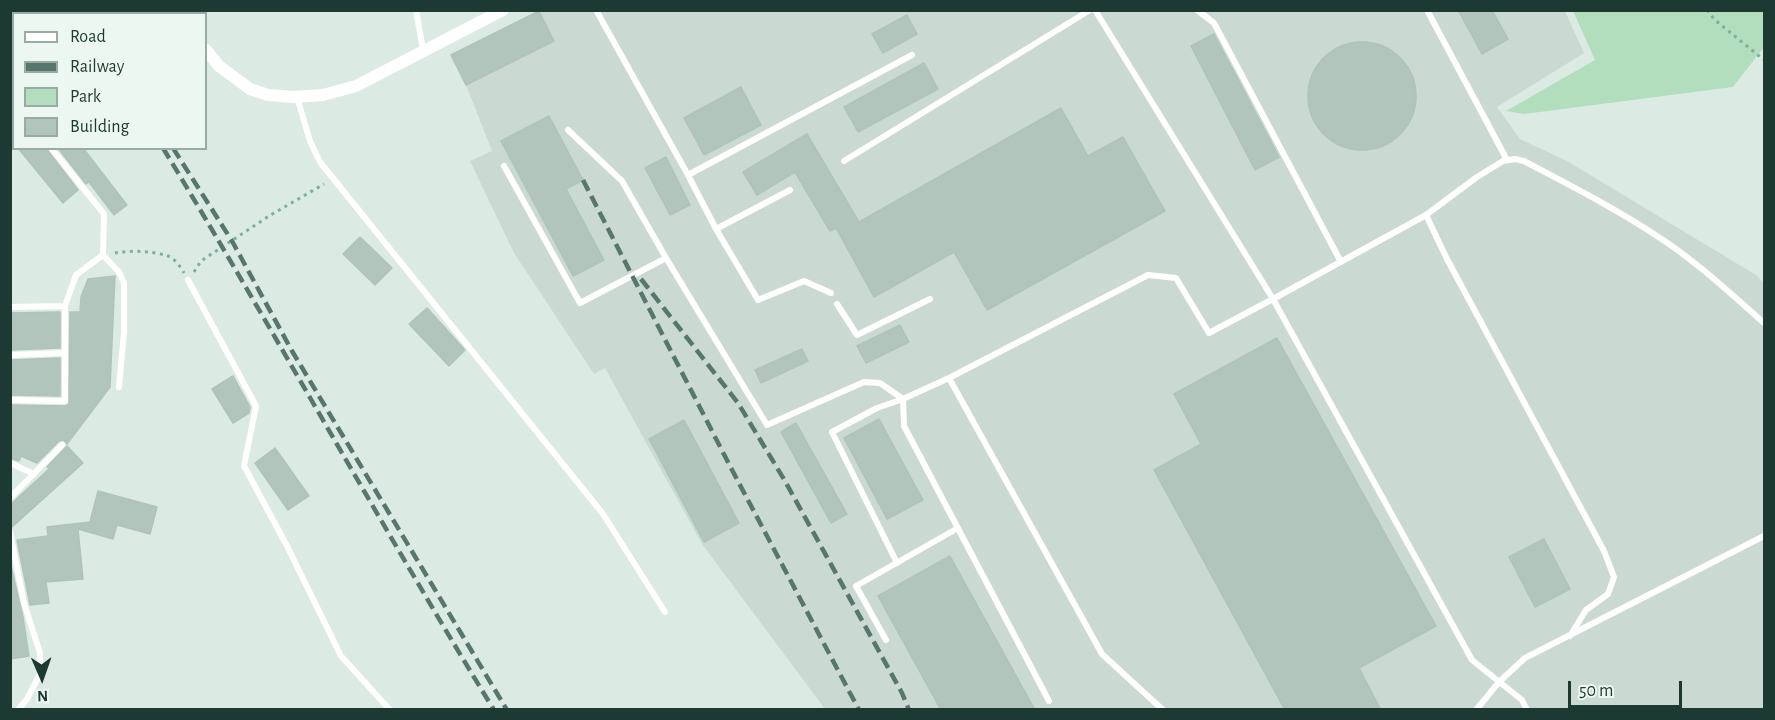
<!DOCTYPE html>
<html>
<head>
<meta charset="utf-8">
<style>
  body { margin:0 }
  #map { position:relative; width:1775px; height:720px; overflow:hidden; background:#dceae4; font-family:"Alegreya Sans",sans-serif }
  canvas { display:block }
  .frame { position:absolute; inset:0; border:12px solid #1d3a32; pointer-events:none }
  .legend { position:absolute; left:12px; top:12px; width:195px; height:138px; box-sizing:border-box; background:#ecf7f1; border:2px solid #99aba5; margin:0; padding:8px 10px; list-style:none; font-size:18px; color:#1d3a32 }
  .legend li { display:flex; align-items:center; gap:12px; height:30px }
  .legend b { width:30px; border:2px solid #99aba5 }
  .north { position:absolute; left:12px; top:648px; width:60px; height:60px; -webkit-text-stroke:4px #ecf7f1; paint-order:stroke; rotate:178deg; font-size:16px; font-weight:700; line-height:24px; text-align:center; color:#1d3a32 }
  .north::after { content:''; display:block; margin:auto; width:21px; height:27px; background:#1d3a32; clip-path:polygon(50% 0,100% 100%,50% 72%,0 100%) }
  .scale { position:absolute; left:1568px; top:681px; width:114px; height:27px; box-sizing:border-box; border:3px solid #1d3a32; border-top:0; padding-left:8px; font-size:18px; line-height:21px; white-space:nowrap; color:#1d3a32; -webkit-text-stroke:4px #ecf7f1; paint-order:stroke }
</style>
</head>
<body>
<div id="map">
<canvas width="1775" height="720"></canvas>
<div class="frame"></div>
<ul class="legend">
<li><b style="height:8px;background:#fff"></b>Road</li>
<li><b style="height:8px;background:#56766e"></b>Railway</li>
<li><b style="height:16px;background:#b2debe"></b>Park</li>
<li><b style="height:16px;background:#b1c5bc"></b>Building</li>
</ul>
<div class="north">N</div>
<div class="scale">50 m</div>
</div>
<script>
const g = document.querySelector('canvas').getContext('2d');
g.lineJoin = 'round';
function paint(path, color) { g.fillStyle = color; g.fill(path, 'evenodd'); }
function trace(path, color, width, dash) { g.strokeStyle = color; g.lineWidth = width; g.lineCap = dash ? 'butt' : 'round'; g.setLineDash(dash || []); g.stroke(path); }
paint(new Path2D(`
  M540 10 1565 11 1584 53 1497 107 1520 139 1567 161 1756 275 1764 283V709H825L702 544 605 368 594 374 514 253 470 161 492 151 466 85 451 55Z`), '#cadad2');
paint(new Path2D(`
  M1573 11H1764V47L1733 87 1524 114 1506 111 1595 60Z`), '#b2debe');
const building = new Path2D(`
  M1458 10H1492L1508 39 1482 54Z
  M539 11 554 41 466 85 451 55Z
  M907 15 917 34 883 53 872 34Z
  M1214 34 1279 157 1255 170 1191 46Z
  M1308 96a54 54 0 1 1 108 0a54 54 0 1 1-108 0Z
  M924 63 938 89 858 132 844 107Z
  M741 87 761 125 704 155 684 118Z
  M1061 108 1088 156 1123 137 1165 211 987 310 954 252 874 297 836 228 830 231 795 172 757 195 743 172 807 134 859 222Z
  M549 116 583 180 566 189 604 260 573 276 501 141Z
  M18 148H46L78 190 63 203Z
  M58 148H83L127 205 114 215 89 182 86 184Z
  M666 157 690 205 670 215 645 168Z
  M360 237 392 268 375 285 343 254Z
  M115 276 110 387 67 444 64 440 59 441 37 463 21 456 19 461 10 458V405L65 406 69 404 70 312H80L81 297 88 279Z
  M427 308 465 350 449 366 409 324Z
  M60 312V348L10 350V313Z
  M900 325 909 342 866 363 857 346Z
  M1277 338 1436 626 1359 668 1381 710H1285L1154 470 1201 444 1174 394Z
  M802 349 808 361 761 383 755 370Z
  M60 358V396L10 395V360Z
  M233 376 250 407 249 413 233 423 212 389Z
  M879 419 923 500 887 519 844 438Z
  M684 420 739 523 704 542 649 439Z
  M796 423 847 514 831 523 781 432Z
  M67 446 83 463 12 527H10V505L50 468 47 467Z
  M275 448 309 496 288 510 255 463Z
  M98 491 157 507 150 534 117 525 113 539 78 529 83 579 46 582 49 603 30 605 17 540 48 536 47 527 90 522Z
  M1544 539 1570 589 1535 607 1509 557Z
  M950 556 1035 710H941L878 596Z
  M10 562 23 617 29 656 10 659Z`);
paint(building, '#b1c5bc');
trace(building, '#aec4bb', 1.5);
trace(new Path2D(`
  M1707 10 1715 20 1764 60
  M115 253C131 250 152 251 168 256 174 258 181 267 184 273
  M194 272 201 261 269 216 324 184`), '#79b09f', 3, [3, 4.5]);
trace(new Path2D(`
  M416 10 423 50
  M596 10 688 175 716 229 758 300 804 281 831 293
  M1095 10 1273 299 1426 215 1477 177 1503 161 1515 159 1524 161C1569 185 1615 208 1657 236 1696 261 1730 293 1764 323
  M1197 10 1214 23 1341 262
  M1427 10 1507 160
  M297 97 310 141 320 162 603 514 665 612
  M568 130 622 181 666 258 767 425 864 382 880 383 903 399 949 378 1148 275 1176 278 1209 333 1273 299 1472 660 1522 700 1527 710
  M51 148 104 214 103 255 76 275 65 306
  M844 161 1090 10
  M504 166 580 303 666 258
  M688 175 912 55
  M1426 215 1447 259 1604 551 1614 577 1608 594 1586 610 1570 636
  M716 229 790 190
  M103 255 119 272 124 283V332L119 387
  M188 280 256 406 244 466 287 546 341 656 390 710
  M837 304 857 335 930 299
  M10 307 65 306V353
  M10 355 65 353V401L10 400
  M949 378 1102 654 1163 710
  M10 463 34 474
  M10 498 62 445
  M10 532 24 603 40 653V674L27 699 18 710
  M897 563 832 432 877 408 903 399 904 426 1049 701
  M886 640 856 586 958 528
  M1476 710 1499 682 1525 658 1764 536`), '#fff', 6);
trace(new Path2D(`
  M175 10 177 14
  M206 50 219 66 250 89 268 95 293 97 323 95 356 86 503 10`), '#fff', 12);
trace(new Path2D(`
  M70 10 72 14
  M81 10 83 14
  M163 148C276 334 380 524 494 710
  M173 148 232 241 292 351 507 710
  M583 180 731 468 859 710
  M641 279 738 403 785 481 902 693 909 710`), '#56766e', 4.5, [12, 6]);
</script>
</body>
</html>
